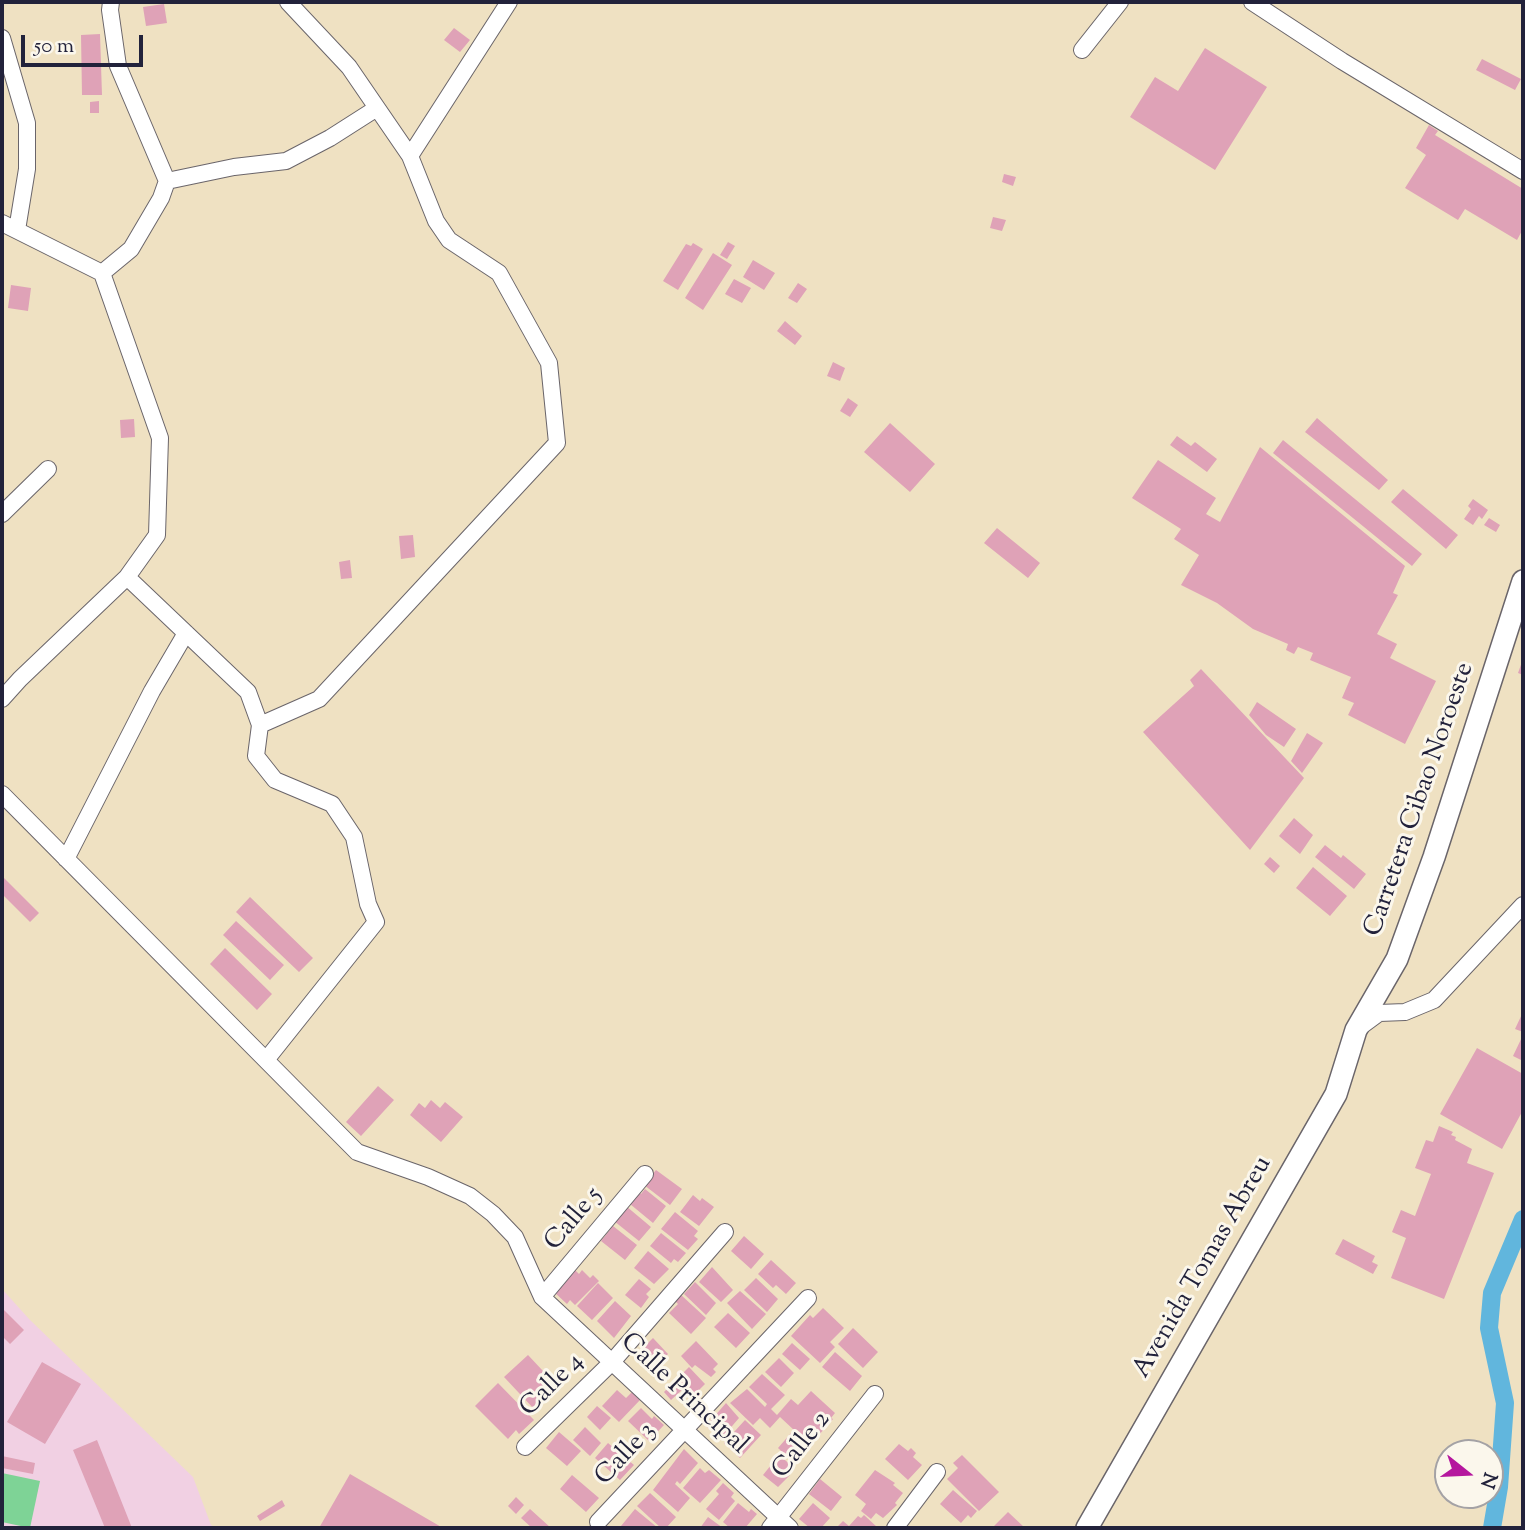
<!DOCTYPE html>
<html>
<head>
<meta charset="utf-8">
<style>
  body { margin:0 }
  #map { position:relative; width:1525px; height:1530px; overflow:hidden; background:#efe1c2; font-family:"Sorts Mill Goudy",serif }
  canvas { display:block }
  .frame { position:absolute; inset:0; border:4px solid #22223b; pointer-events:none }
  .north { position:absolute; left:1434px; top:1439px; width:70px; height:70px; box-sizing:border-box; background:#fbf7ec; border:2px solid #a4a2a5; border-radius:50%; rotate:108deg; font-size:19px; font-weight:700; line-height:28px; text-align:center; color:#22223b }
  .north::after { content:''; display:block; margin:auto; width:24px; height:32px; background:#b5179e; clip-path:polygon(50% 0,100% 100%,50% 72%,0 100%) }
  .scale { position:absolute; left:21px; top:35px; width:122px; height:32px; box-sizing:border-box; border:4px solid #22223b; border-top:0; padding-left:9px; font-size:21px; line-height:24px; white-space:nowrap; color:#22223b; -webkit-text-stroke:5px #fbf7ec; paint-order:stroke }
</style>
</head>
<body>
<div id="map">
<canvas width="1525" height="1530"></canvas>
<div class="frame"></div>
<div class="north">N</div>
<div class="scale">50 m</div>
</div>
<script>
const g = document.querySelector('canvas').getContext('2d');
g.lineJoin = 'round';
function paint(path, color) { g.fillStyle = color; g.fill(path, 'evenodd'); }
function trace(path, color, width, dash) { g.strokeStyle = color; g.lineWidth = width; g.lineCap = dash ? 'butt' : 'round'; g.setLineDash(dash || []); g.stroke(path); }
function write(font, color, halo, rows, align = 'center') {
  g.font = font + ' "Sorts Mill Goudy",serif'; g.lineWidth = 6; g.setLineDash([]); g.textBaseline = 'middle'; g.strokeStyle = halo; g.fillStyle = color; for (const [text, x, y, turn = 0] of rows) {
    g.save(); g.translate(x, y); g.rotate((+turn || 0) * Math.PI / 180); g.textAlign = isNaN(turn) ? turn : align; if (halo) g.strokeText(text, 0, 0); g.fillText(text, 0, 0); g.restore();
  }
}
paint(new Path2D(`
  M2 1289 30 1320 193 1477 211 1525 217 1528H2Z`), '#f1d0e3');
paint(new Path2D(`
  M2 1473 40 1481 30 1528 2 1522Z`), '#7ed396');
trace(new Path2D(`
  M1492 1528 1499 1487 1505 1403 1489 1328 1492 1293 1523 1219`), '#61b6dd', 18);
paint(new Path2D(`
  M164 4 167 23 146 26 143 7Z
  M454 28 470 40 460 52 444 40Z
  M100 34 102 95H82L81 35Z
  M1205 48 1267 87 1215 170 1130 117 1155 77 1178 91Z
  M1482 59 1521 79 1515 90 1476 70Z
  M99 101V113H90V102Z
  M1429 125 1438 131 1435 135 1523 189V229L1517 240 1465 209 1458 220 1405 188 1426 155 1416 148Z
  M1004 174 1016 177 1013 186 1002 182Z
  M993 217 1006 220 1002 231 990 228Z
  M728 242 735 246 727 259 720 255Z
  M693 243 703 249 678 290 663 281 686 244 691 246Z
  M713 253 732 265 703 310 685 298Z
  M753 260 775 273 764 290 743 277Z
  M734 279 751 288 742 303 725 294Z
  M798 283 807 289 797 303 788 298Z
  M11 285 31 288 28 311 8 308Z
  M785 321 802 336 795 345 777 331Z
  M833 362 845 368 840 381 827 376Z
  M848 398 858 405 850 417 840 411Z
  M1317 418 1388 480 1379 490 1305 432Z
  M134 419 135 437 121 438 120 420Z
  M890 423 935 464 910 492 864 452Z
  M1177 436 1191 446 1195 442 1217 459 1207 472 1170 445Z
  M1283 440 1422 554 1412 566 1273 453Z
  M1260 447 1405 566 1393 593 1398 595 1377 634 1397 644 1390 658 1436 681 1405 744 1348 715 1354 703 1342 698 1351 677 1310 660 1313 653 1298 647 1294 654 1286 650 1288 644 1253 629 1217 603 1181 585 1199 555 1174 539 1181 529 1132 498 1158 460 1216 498 1206 514 1220 522Z
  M1403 489 1458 535 1446 549 1391 502Z
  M1473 499 1488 510 1482 519 1479 516 1473 525 1464 519 1471 509 1468 506Z
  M1489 518 1500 525 1496 532 1484 525Z
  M997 528 1040 563 1028 578 984 543Z
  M413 535 415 557 401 559 399 536Z
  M350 560 352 578 341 579 339 562Z
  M1523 659V675L1518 673Z
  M1201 669 1304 778 1250 850 1143 732 1194 686 1190 680Z
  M1257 702 1296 729 1284 747 1266 735 1249 715Z
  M1307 733 1323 743 1302 773 1291 761Z
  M1294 818 1313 835 1300 854 1279 836Z
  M1325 845 1341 858 1343 855 1366 874 1354 889 1315 857Z
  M1270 857 1280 866 1274 873 1264 864Z
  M1313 867 1347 896 1330 916 1296 888Z
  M2 876 39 913 30 922 2 894Z
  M250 897 313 958 299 972 236 912Z
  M236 921 284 965 270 980 223 935Z
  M225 948 272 994 257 1010 210 964Z
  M1523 1012V1032L1515 1029Z
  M1523 1035V1061L1513 1056Z
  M1477 1048 1523 1074V1110L1502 1149 1440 1114Z
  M378 1086 394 1100 361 1136 346 1122Z
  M431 1100 440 1108 445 1102 463 1117 441 1142 410 1115 419 1103 425 1108Z
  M1439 1126 1453 1132 1451 1135 1456 1137 1455 1140 1472 1149 1467 1163 1494 1173 1444 1299 1391 1278 1406 1238 1392 1232 1401 1210 1415 1216 1431 1174 1415 1168 1426 1140 1433 1142Z
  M656 1170 682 1189 670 1205 644 1185Z
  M645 1189 666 1206 653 1223 630 1204 637 1190 641 1194Z
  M693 1195 700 1201 702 1198 714 1207 699 1226 680 1212Z
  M626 1206 651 1227 639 1241 614 1221Z
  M675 1212 698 1231 694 1236 698 1239 688 1250 661 1229Z
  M613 1226 637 1245 625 1260 601 1241Z
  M661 1233 686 1253 678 1262 674 1259 671 1263 650 1246Z
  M744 1236 764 1254 751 1269 731 1251Z
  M1343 1239 1375 1256 1372 1262 1378 1265 1373 1274 1335 1254Z
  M648 1251 669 1269 654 1284 634 1268Z
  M771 1260 796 1283 786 1294 776 1285 773 1288 758 1274Z
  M712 1267 733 1290 721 1302 699 1282Z
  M575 1270 579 1274 582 1270 590 1278 593 1275 599 1281 575 1305 570 1300 567 1304 554 1292Z
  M756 1278 778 1299 767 1312 744 1290Z
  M639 1279 651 1289 646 1294 649 1297 641 1308 625 1295Z
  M695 1282 716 1303 706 1315 684 1294Z
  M598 1283 613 1298 592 1320 577 1306Z
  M740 1291 766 1314 752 1329 727 1303Z
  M680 1294 706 1318 691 1334 669 1313 678 1304 674 1300Z
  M615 1301 631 1316 614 1338 597 1321Z
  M2 1308 24 1330 10 1344 2 1336Z
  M823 1308 844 1328 830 1342 835 1347 820 1363 791 1336 810 1315 813 1318Z
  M728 1313 750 1333 736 1348 714 1327Z
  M853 1328 878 1352 863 1368 838 1344Z
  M653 1338 668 1354 650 1372 635 1356Z
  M696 1341 718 1364 713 1369 716 1372 711 1377 695 1365 692 1368 681 1356Z
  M792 1343 810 1359 800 1370 782 1354Z
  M835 1352 862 1376 850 1391 822 1367Z
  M528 1355 558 1387 534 1409 504 1377Z
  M779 1358 794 1373 781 1387 765 1372Z
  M42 1362 81 1384 45 1444 7 1422Z
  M689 1367 705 1384 697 1392 700 1395 694 1401 683 1389 671 1400 664 1392Z
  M762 1374 785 1395 771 1409 777 1415 791 1399 798 1405 811 1391 835 1413 831 1418 833 1419 810 1445 780 1417 770 1428 760 1418 753 1425 730 1403 747 1389 765 1407 767 1404 749 1387Z
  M498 1383 534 1420 519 1434 516 1430 508 1439 475 1406Z
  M617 1390 626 1398 632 1392 640 1400 619 1422 602 1406Z
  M726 1403 739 1418 721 1439 706 1426Z
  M597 1406 611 1418 600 1430 587 1417Z
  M641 1408 652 1419 654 1416 664 1425 649 1441 628 1421Z
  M745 1420 761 1435 740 1458 724 1443Z
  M585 1427 601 1443 590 1456 573 1440Z
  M559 1432 581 1451 567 1466 546 1448Z
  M791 1433 808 1448 795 1464 778 1448Z
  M97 1440 132 1528H105L73 1450Z
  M608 1443 634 1465 620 1480 595 1458Z
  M899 1444 908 1451 911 1448 916 1453 913 1457 922 1465 908 1480 885 1459Z
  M684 1449 698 1463 680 1484 677 1481 675 1484 690 1498 678 1512 653 1490Z
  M779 1455 792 1466 786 1472 790 1475 778 1487 763 1475Z
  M962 1455 999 1492 979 1511 947 1479 958 1468 953 1463Z
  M2 1456 35 1463 33 1474 2 1468Z
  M700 1468 705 1473 709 1470 721 1480 700 1503 683 1488Z
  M875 1470 895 1483 893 1485 903 1493 895 1503 897 1505 883 1518 876 1513 871 1519 861 1511 866 1504 855 1495Z
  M350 1474 443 1528H319Z
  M572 1475 599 1498 586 1512 560 1489Z
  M820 1479 842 1497 831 1511 809 1494Z
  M723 1483 734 1493 731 1497 735 1501 719 1520 706 1509 719 1494 716 1491Z
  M953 1490 977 1511 971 1518 968 1515 961 1523 940 1504Z
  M650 1493 676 1517 666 1528H661L637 1506Z
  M516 1497 524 1505 516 1514 508 1506Z
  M282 1500 285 1506 260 1521 257 1516Z
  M738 1503 749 1512 751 1509 757 1514 745 1528H730L723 1522Z
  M813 1503 830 1518 821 1528H810L799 1519Z
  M530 1509 551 1528H532L521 1518Z
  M635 1509 658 1528H624L621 1526Z
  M1008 1512 1025 1528H997L994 1526Z
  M864 1515 877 1527 876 1528H836L843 1521 849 1526 858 1516 861 1518Z
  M708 1517 723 1528H700Z`), '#dfa2b7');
const minor = new Path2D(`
  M1252 2 1342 61 1523 171
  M2 38 27 123V169L17 230
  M1082 50 1120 2
  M410 156 509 2
  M167 181 234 167 286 161 330 138 377 108
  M2 223 102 273 160 438 157 535 127 577 20 679 2 699
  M102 273 131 249 161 198 167 181 118 66 110 10 111 2
  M2 514 48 469
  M127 577 248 692 260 725
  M2 794 357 1152 428 1177 470 1196 493 1214 515 1237 542 1297 790 1528
  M66 859 152 691 186 633
  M1360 1027 1379 1013 1405 1012 1434 1000 1523 905
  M266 1060 376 922 368 904 354 837 332 804 275 780 256 756 260 725 319 699 557 443 549 363 499 273 449 240 436 221 410 156 349 67 288 2
  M542 1297 645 1174
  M525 1447 612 1362 725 1232
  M598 1522 808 1298
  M770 1528 875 1394
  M895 1528 937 1472`);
const major = new Path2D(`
  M1087 1528 1336 1094 1356 1030 1397 959 1434 857 1523 581`);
trace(minor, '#6a656a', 18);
trace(major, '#6a656a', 24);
trace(minor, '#fff', 16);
trace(major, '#fff', 21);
write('26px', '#22223b', '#fbf7ec', [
  ["Carretera Cibao Noroeste",1421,800,-71],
  ["Calle 5",575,1220,-50],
  ["Avenida Tomas Abreu",1204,1268,-60],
  ["Calle 4",553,1386,-45],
  ["Calle Principal",683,1395,43],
  ["Calle 2",803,1446,-52],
  ["Calle 3",627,1455,-47]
]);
</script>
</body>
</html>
